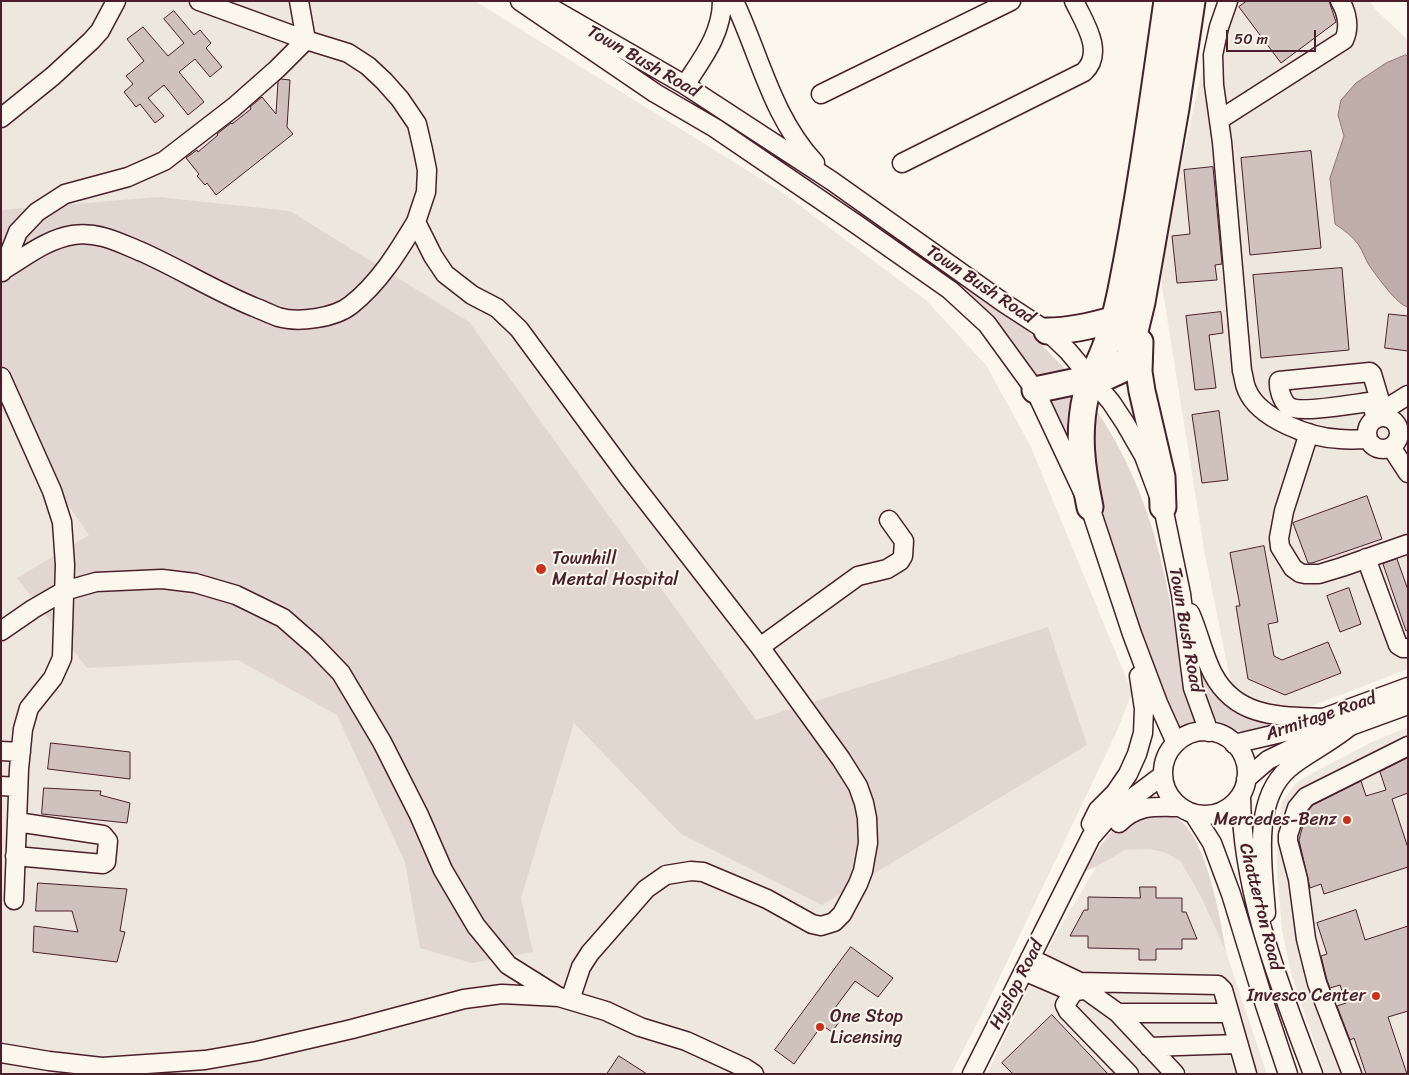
<!DOCTYPE html>
<html>
<head>
<meta charset="utf-8">
<style>
  body { margin:0 }
  #map { position:relative; width:1409px; height:1075px; overflow:hidden; background:#fbf7ec; font-family:Sriracha,sans-serif }
  canvas { display:block }
  .frame { position:absolute; inset:0; border:2px solid #4a1f2b; pointer-events:none }
  .scale { position:absolute; left:1226px; top:30px; width:90px; height:22px; box-sizing:border-box; border:2px solid #4a1f2b; border-top:0; padding-left:6px; font-size:15px; line-height:18px; white-space:nowrap; color:#4a1f2b; -webkit-text-stroke:4px #fbf7ec; paint-order:stroke }
</style>
</head>
<body>
<div id="map">
<canvas width="1409" height="1075"></canvas>
<div class="frame"></div>
<div class="scale">50 m</div>
</div>
<script>
const g = document.querySelector('canvas').getContext('2d');
g.lineJoin = 'round';
function paint(path, color) { g.fillStyle = color; g.fill(path, 'evenodd'); }
function trace(path, color, width, dash) { g.strokeStyle = color; g.lineWidth = width; g.lineCap = dash ? 'butt' : 'round'; g.setLineDash(dash || []); g.stroke(path); }
function write(font, color, halo, rows, align = 'center') {
  g.font = font + ' Sriracha,sans-serif'; g.lineWidth = 4; g.setLineDash([]); g.textBaseline = 'middle'; g.strokeStyle = halo; g.fillStyle = color; for (const [text, x, y, turn = 0] of rows) {
    g.save(); g.translate(x, y); g.rotate((+turn || 0) * Math.PI / 180); g.textAlign = isNaN(turn) ? turn : align; if (halo) g.strokeText(text, 0, 0); g.fillText(text, 0, 0); g.restore();
  }
}
paint(new Path2D(`
  M1 1H475L782 192 926 300 986 365 1030 445 1132 692 1117 731 985 1008 951 1074H1Z
  M1217 1H1370L1376 10 1408 40V669L1301 710H1271L1232 689 1205 555 1159 267Z
  M1408 727V1074H1325L1291 973 1282 930 1277 872V828L1282 802 1296 783 1313 773 1372 742Z
  M1149 849 1166 853 1181 862 1201 897 1226 952 1267 1074H987L1032 980 1058 931 1096 867 1125 850Z`), '#eee7de');
paint(new Path2D(`
  M158 197 290 211 469 322 756 720 1048 627 1087 745 822 905 681 834 574 723 521 898 533 952 472 963 420 948 405 862 337 715 238 660 87 668 17 578 89 535 1 409V210Z
  M896 236 998 306 1024 327 1073 377 1039 383 933 270Z
  M1073 390C1064 418 1067 434 1071 462L1043 398Z
  M1087 397C1122 444 1146 500 1160 556 1174 611 1179 669 1197 724L1176 732 1083 470Z
  M1197 659C1213 697 1230 717 1272 724 1213 748 1204 708 1197 659Z
  M1161 813C1168 815 1176 817 1182 822 1207 843 1221 920 1226 952L1201 897 1181 862 1166 853 1149 849 1125 850 1096 867 1085 871C1096 852 1109 829 1130 818 1138 813 1151 814 1161 813Z`), '#e2d7d0');
const water = new Path2D(`
  M1406 55 1408 57V307C1397 305 1376 275 1369 265 1365 259 1363 251 1358 244 1352 236 1344 230 1335 224L1330 178 1344 136 1338 115 1341 100 1356 83 1386 63Z`);
paint(water, '#bfadaa');
trace(water, '#907477', 1);
const building = new Path2D(`
  M1247 1H1329L1336 22 1281 63 1239 7Z
  M174 11 194 35 200 30 211 43 206 48 222 67 210 77 195 59 179 72 204 102 188 115 164 85 148 98 164 116 155 123 140 104 136 107 124 92 133 84 126 76 144 61 127 39 143 27 168 56 184 43 164 19Z
  M281 79 290 80 287 127 293 134 216 195 207 183 205 185 197 176 199 174 186 158 197 150 198 152 218 135 217 134 231 123 232 124 251 109 250 107 262 97 276 114 278 82Z
  M1311 151 1321 248 1250 255 1241 158Z
  M1213 167 1222 264 1215 265 1217 280 1177 283 1172 236 1190 234 1184 170Z
  M1342 268 1349 350 1261 358 1253 275Z
  M1221 312 1223 333 1209 335 1216 388 1195 390 1186 316Z
  M1389 314 1408 316V351L1385 348Z
  M1219 411 1228 480 1202 483 1192 415Z
  M1367 496 1382 539 1312 563H1308L1293 523Z
  M1264 546 1278 622 1268 624 1274 656 1282 660 1328 642 1341 673 1285 695 1248 679 1236 606H1240L1230 553Z
  M1397 559 1408 590V630L1406 631 1383 564Z
  M1349 588 1361 624 1340 632 1327 596Z
  M51 743 130 752V779L48 769Z
  M1408 758V793L1392 799 1408 848V867L1324 894 1321 884 1310 888 1299 840 1306 813 1313 805 1361 781 1366 796 1386 790 1380 772Z
  M44 788 101 791 100 795 130 803 127 823 42 814Z
  M38 883 127 889 120 931 125 932 117 962 33 952 34 926 78 932 72 911H36Z
  M1140 887H1156V898H1182V912H1186L1197 939H1182V949H1156V960H1139V949L1088 948V936H1070L1084 910H1088V897L1140 898Z
  M1356 910 1365 940 1408 926V1011L1388 1017 1407 1074H1366L1354 1038 1350 1040 1337 1006 1346 1003 1340 985 1330 988 1327 980 1321 956 1327 954 1317 923Z
  M851 947 893 978 878 997 855 981 832 1012 841 1019 832 1032 822 1025 794 1064 775 1050Z
  M1052 1015 1108 1074H1013L1002 1063Z
  M619 1056 647 1074H607Z`);
paint(building, '#cfc2bc');
trace(building, '#4a1f2b', 1);
const minor = new Path2D(`
  M199 1 306 40 348 53 368 66 384 81 400 99 417 124 423 150 427 170 426 192 416 222 433 256 445 274 472 295 497 308 519 329 628 477 760 647 841 759 858 786 864 803 867 818 868 843 863 871 858 884 842 914 834 922 821 926 812 924 767 899 703 872 691 871 666 875 646 889 590 953 581 967 570 1000
  M520 1 655 93 715 128 856 224 950 290 987 324 1035 390 1090 507 1132 634 1158 703 1176 743
  M539 1 685 85 832 181 1004 303 1047 331 1068 351 1111 402 1125 423 1144 456 1163 507 1181 594 1193 688 1209 732
  M734 1C760 56 772 117 815 163
  M1228 1 1219 27 1213 55 1214 85 1222 142 1242 371C1244 377 1244 384 1247 390 1259 419 1311 438 1340 439 1349 440 1359 439 1368 439
  M685 85C702 59 722 34 722 1
  M821 94 1011 1
  M1 118 53 76 91 41 100 31 116 1
  M1219 120 1344 40C1350 28 1347 12 1340 1
  M902 163 1084 72C1105 52 1084 22 1074 1
  M3 270C25 257 47 239 73 235 98 231 120 243 142 252 180 269 215 291 254 307 262 310 270 314 278 317 298 323 335 318 351 305 379 283 398 252 416 222
  M2 272 18 232 37 212 65 194 128 177 164 161 234 107 277 69 306 40 299 1
  M1 377 52 491 62 522 65 565 62 658 53 678 29 708 23 729 19 769 14 900
  M1382 417 1392 405 1408 395
  M1367 433a16 16 0 1 1 32 0a16 16 0 1 1-32 0Z
  M1376 419 1373 408 1369 402C1353 404 1298 414 1288 406 1282 401 1278 388 1279 381L1370 372 1372 374 1381 404 1389 410
  M1309 433 1284 511 1279 538 1280 547 1293 568 1300 573 1305 574H1319L1342 567 1408 544
  M1391 447 1408 473
  M1366 558 1398 645 1403 648H1408
  M1190 613C1199 633 1203 655 1213 674 1237 719 1281 716 1325 718
  M1 631 33 609 64 591 96 582 162 579 195 583 236 595 283 618 315 646 341 673 382 742 419 815 443 870 476 926 508 965 559 997
  M760 647 858 576 887 569 900 561 903 556 904 541 889 520
  M1163 773a42 42 0 1 1 84 0a42 42 0 1 1-84 0Z
  M1234 744 1285 732 1408 687
  M1 751 21 752
  M1246 779 1268 760 1301 744 1408 705
  M1 786 18 787
  M1241 795C1242 893 1279 983 1313 1074
  M1193 813 1212 843 1231 894 1265 1005 1288 1074
  M1119 823C1138 804 1155 807 1180 807
  M1091 824 1098 810 1115 793 1128 774 1137 754 1143 733 1144 709 1139 676
  M15 856 103 864 106 862 108 841 103 835 17 822
  M1266 913C1263 868 1251 802 1288 769 1297 761 1307 755 1317 749 1328 742 1339 735 1349 727
  M1030 958 1080 982 1086 990 1118 1013 1175 1074
  M1024 971 1073 992 1083 990
  M1118 1013H1229
  M1149 1047 1238 1044
  M1 1053 49 1061 102 1067 205 1060 257 1051 352 1029 464 999 502 994 559 997 606 1011 640 1027 686 1041 745 1068 754 1074
  M972 1074 1091 837 1111 814 1163 775
  M1129 1074 1068 1011 1065 1005 1080 982 1218 985 1223 990 1247 1074
  M1352 1074 1317 983 1306 939 1298 879 1288 841V835L1297 808 1306 797 1408 746`);
const highway = new Path2D(`
  M1047 331C1071 331 1092 326 1115 319
  M1140 342 1139 372 1142 391 1162 477 1163 507
  M1035 390 1092 378 1108 376 1121 370 1129 356 1142 302 1176 108 1192 1
  M1090 507C1082 469 1077 433 1086 395 1091 377 1100 362 1106 345 1113 327 1117 309 1121 290 1140 195 1153 98 1167 1`);
trace(minor, '#4a1f2b', 21);
trace(highway, '#4a1f2b', 29);
trace(minor, '#fbf7ec', 18);
trace(highway, '#fbf7ec', 25);
for (const [x, y, r, color] of [
  [541,569,6,"#c8321e"],
  [1347,820,5,"#c8321e"],
  [1376,996,5,"#c8321e"],
  [820,1027,5,"#c8321e"]
]) { const dot = new Path2D(); dot.arc(x, y, r, 0, 2 * Math.PI); g.fillStyle = color; g.fill(dot); trace(dot, '#fbf7ec', 2); }
write('18px', '#4a1f2b', '#fbf7ec', [
  ["Town Bush Road",643,62,30],
  ["Town Bush Road",980,285,34],
  ["Town Bush Road",1185,630,80],
  ["Armitage Road",1321,717,-19],
  ["Chatterton Road",1260,907,76],
  ["Hyslop Road",1017,985,-63]
]);
write('18px', '#4a1f2b', '#fbf7ec', [
  ["Townhill",552,559],
  ["Mental Hospital",552,580],
  ["Mercedes-Benz",1337,820,"right"],
  ["Invesco Center",1366,996,"right"],
  ["One Stop",830,1017],
  ["Licensing",830,1038]
], 'left');
</script>
</body>
</html>
